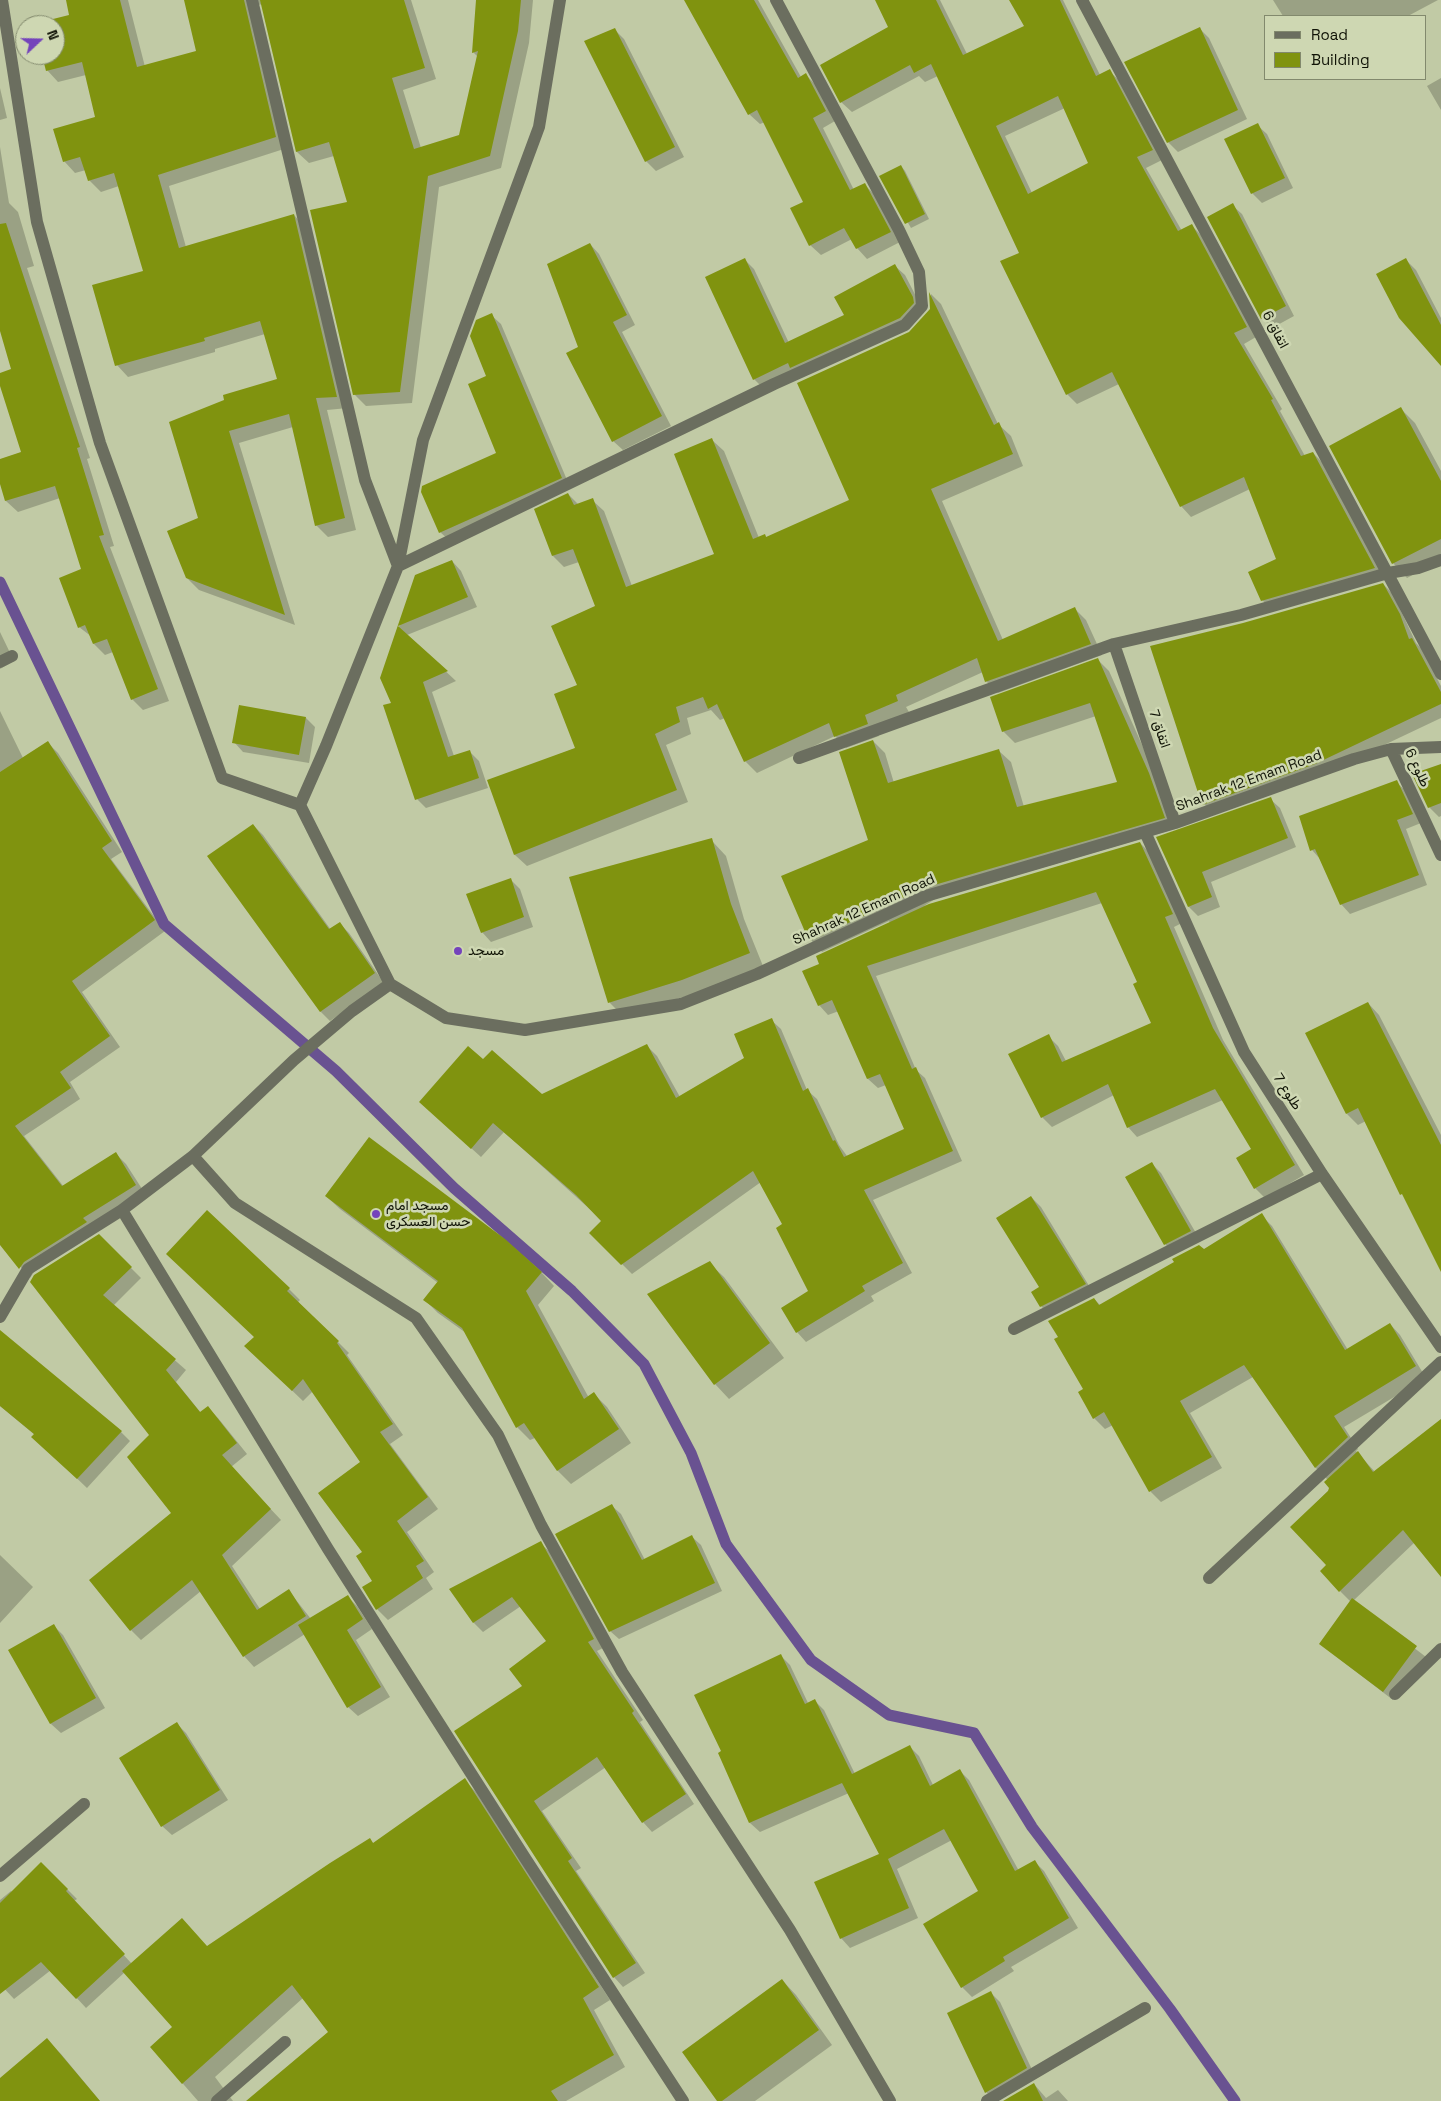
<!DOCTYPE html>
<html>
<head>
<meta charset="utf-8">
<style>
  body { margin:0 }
  #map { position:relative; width:1441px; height:2101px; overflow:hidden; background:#c1caa5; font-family:"Space Grotesk",sans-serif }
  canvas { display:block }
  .legend { position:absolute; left:1264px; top:15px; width:162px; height:65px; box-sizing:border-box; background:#ced7b2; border:1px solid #82896d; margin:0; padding:6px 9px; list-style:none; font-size:15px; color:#101306 }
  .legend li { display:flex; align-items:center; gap:10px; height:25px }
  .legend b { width:25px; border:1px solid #82896d }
  .north { position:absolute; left:15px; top:15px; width:50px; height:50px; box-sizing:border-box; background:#ced7b2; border:1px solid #82896d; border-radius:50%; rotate:69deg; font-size:14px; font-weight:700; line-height:20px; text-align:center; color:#101306 }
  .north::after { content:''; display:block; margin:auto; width:18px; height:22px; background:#7443bb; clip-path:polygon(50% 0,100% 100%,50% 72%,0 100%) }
</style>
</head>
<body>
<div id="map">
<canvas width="1441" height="2101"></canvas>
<ul class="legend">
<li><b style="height:6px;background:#6b6e5f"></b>Road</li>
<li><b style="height:14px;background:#80930f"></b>Building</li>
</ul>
<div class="north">N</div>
</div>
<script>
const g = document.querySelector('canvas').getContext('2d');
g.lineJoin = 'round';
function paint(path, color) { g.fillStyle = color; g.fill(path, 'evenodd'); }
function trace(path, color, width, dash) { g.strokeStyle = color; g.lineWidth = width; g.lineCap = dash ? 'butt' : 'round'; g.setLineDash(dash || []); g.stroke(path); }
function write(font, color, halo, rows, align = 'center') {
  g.font = font + ' "Space Grotesk",Vazirmatn,sans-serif'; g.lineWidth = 5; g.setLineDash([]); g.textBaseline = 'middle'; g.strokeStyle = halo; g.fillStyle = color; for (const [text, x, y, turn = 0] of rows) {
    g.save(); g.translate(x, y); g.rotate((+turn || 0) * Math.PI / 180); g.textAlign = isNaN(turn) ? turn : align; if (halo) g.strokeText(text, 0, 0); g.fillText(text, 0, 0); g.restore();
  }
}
paint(new Path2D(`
  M67 0H128L156 110 198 52 186 0H411L436 79 403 90 421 148 460 136 478 57 473 52 478 0H533L529 43 501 168 439 187 412 403 366 406 355 395 348 203 334 156 309 163 297 152 263 4 258 5 287 148 169 186 186 247 294 215 305 227 348 408 327 410 356 530 328 537 316 525 293 427 239 443 295 625 199 590 187 578 200 518 171 423 279 380 265 334 215 349V352L128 377 117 365 144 271 119 186 101 192 89 180 86 170 75 173 64 161 97 118 86 75 58 82 47 70 43 55H55V25L35 24 71 16Z
  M686 0H758L801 77 806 75 816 85 835 121 823 128 854 190 864 184 875 195 900 242 867 259 857 248 852 239 821 255 810 245 805 202 765 122 760 124 749 114Z
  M876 0H940L967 54 1025 27 1011 0H1063L1100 75 1109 71 1120 81 1162 160 1146 168 1182 231 1192 226 1202 236 1256 337 1244 344 1282 409 1280 411 1305 456 1313 453 1323 463 1385 578 1273 610 1262 600 1277 560 1250 489 1191 517 1181 506 1119 384 1077 404 1067 394 1021 254 938 76 925 82 919 76 852 112 841 102 890 27ZM1065 108 1090 164 1032 193 1005 136Z
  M1273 0H1438L1408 16H1283Z
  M1199 28 1209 38 1247 119 1178 152 1168 142Z
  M614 29 624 39 684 157 656 171 646 161Z
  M1441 78V110L1427 86Z
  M0 88 7 118 0 120Z
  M1257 125 1267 134 1293 188 1262 203 1252 193 1226 140Z
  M0 147 9 203 18 212 34 266 27 268 90 458 87 459 114 546 110 547 169 701 143 710 132 699 113 652 105 655 94 644 92 637 79 627 83 570 60 498 18 512 6 501 0 479V460L23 453 0 382V374L13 370 0 327Z
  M901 166 905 171 929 219 911 228 881 176Z
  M1232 205 1242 214 1294 316 1272 328 1262 318 1208 217Z
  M590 244 599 254 635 325 622 332 671 426 623 450 613 441 579 347Z
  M745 260 754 269 789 343 846 316 895 266 905 275 922 308 923 313 763 388 754 379Z
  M1406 260 1416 270 1441 318V364Z
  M931 294 941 304 998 424 1011 436 1023 466 942 501 1003 640 1075 609 1086 620 1102 655 998 693 986 681 983 672 906 707 909 712 876 727 879 736 846 748 835 736 757 773 745 761 725 718 720 720 711 710 687 718 691 734 666 745 688 802 527 866 515 855 488 781 576 748 579 685 596 607 579 562 564 567 553 556 568 494 579 505 592 500 604 511 632 586 716 555 712 440 724 451 759 538 765 535 767 538 850 501 909 333 931 309Z
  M491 315 501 324 570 487 450 541 440 532 498 454 488 377Z
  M1401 409 1415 423 1441 471V560L1407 578 1393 563Z
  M452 561 461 571 477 607 407 635 456 681 432 692 454 756 469 751 479 761 488 788 426 808 417 799 393 703 382 678 416 576Z
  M1383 584 1393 594 1416 643 1422 649 1441 686V718L1325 773 1213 813 1204 804 1244 624Z
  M0 632 14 661 0 669Z
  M1098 660 1109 671 1160 785 1175 829 935 899 924 906 1140 843 1150 853 1182 923 1174 927 1223 1040 1304 1175 1265 1198 1255 1188 1237 1159 1253 1149 1223 1100 1137 1137 1128 1127 1114 1095 1052 1127 1042 1117 1048 1036 1058 1046 1066 1061 1152 1024 1138 983 1102 903 876 976 916 1070 925 1078 962 1161 873 1200 912 1273 871 1296 874 1301 806 1342 797 1332 810 1292 784 1225 761 1182 632 1274 591 1233 603 1221 504 1132 481 1157 430 1111 483 1061 541 1096 647 1046 657 1056 680 1097 746 1058 771 1020 781 1029 807 1090 817 1099 839 1145 847 1156 906 1130 886 1085 878 1088 868 1079 839 1011 828 1015 819 1005 821 964 890 923 889 921 822 952 811 940 869 841 873 741 885 753 894 783 999 751 1011 762 1024 807 1119 783 1096 716 1015 743 1003 731Z
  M0 711 23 758 48 743 58 753 122 852 111 859 165 931 82 992 120 1047 70 1082 80 1099 24 1136 64 1187 115 1153 126 1164 146 1195 34 1272 30 1278 0 1243Z
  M306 718 315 727 309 763 243 752 234 742Z
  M1441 765V816L1439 817 1429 807Z
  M1396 782 1406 791 1421 823 1406 829 1427 885 1350 914 1341 904 1320 859 1312 850Z
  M1270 799 1280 808 1296 847 1211 882 1220 907 1198 916 1189 907 1158 838Z
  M253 825 263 835 331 930 340 924 349 933 384 983 330 1021 320 1011Z
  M713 842 726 856 744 919 763 966 696 993 623 1016 610 1003 570 878Z
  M510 879 520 889 533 927 491 942 482 932Z
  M1368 1003 1379 1015 1441 1135V1270L1366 1121 1358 1125 1347 1114Z
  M1151 1163 1161 1173 1200 1240 1174 1253 1165 1244Z
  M326 1196 541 1272 554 1286 538 1305 589 1398 594 1394 607 1407 631 1443 571 1484 558 1471 535 1438 530 1440 517 1427 466 1333 438 1313 425 1300 438 1283 340 1209Z
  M1031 1197 1041 1207 1094 1294 1050 1316 1041 1306Z
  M207 1212 289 1289 300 1300 298 1302 349 1353 347 1355 403 1435 390 1444 438 1509 407 1532 434 1572 426 1578 433 1589 388 1620 377 1609 364 1587 374 1581 364 1552 361 1462 313 1391 303 1401 257 1357 255 1337Z
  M1261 1215 1272 1226 1348 1350 1390 1324 1400 1335 1426 1378 1344 1427 1358 1449 1356 1451 1375 1472 1441 1421V1575L1415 1542 1353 1601 1426 1657 1393 1700 1320 1644 1351 1602 1340 1591 1328 1565 1292 1527 1330 1489 1328 1480 1316 1468 1253 1377 1190 1413 1222 1468 1161 1502 1150 1491 1113 1425 1105 1429 1094 1418 1085 1389 1059 1337 1094 1299 1101 1306 1204 1251Z
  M99 1236 141 1278 113 1306 186 1370 176 1382 201 1413 208 1408 218 1418 247 1454 231 1467 281 1520 232 1566 260 1609 289 1591 311 1619 348 1597 357 1606 372 1629 356 1640 390 1697 358 1716 348 1707 305 1634 254 1667 244 1656 201 1591 141 1640 131 1630 173 1513 151 1435 31 1282Z
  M709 1263 724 1277 784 1358 729 1399 715 1384Z
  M0 1351 121 1432 130 1441 87 1488 43 1446 35 1435 0 1406Z
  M612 1506 621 1514 645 1560 692 1537 701 1545 722 1591 619 1639 610 1631Z
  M540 1543 550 1552 603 1648 597 1651 643 1720 640 1722 694 1804 652 1832 643 1822 606 1767 542 1811 581 1868 576 1871 645 1973 623 1987 614 1977 456 1732 524 1686 547 1641 521 1606 483 1632 474 1623 451 1589Z
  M0 1555 33 1587 0 1623Z
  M54 1626 63 1635 105 1708 61 1733 51 1724 10 1651Z
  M781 1656 790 1665 808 1703 814 1700 824 1710 855 1774 910 1747 919 1756 933 1785 960 1771 969 1780 1019 1871 1035 1862 1044 1871 1078 1928 1011 1967 1014 1971 972 1997 962 1987 980 1891 952 1840 897 1869 918 1918 850 1948 841 1938 880 1855 849 1793 760 1832 750 1823 720 1753Z
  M177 1724 186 1733 228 1800 172 1835 162 1826Z
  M464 1780 476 1792 610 2000 594 2010 625 2067 566 2101H248L329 2032 303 1998 215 2077 233 2101H198L151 2047 174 2027 125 1972 86 2008 51 1970 14 1999 0 1984V1900L11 1891 12 1892 41 1863 77 1899 74 1901 132 1964 208 1947 370 1840 374 1844Z
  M782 1980 796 1995 832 2045 755 2101H719Z
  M991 1993 1000 2002 1036 2078 995 2101 986 2092Z
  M47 2040 61 2054 100 2101H0V2080Z
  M1034 2084 1046 2098 1058 2090 1068 2101H1005Z`), '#0003');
trace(new Path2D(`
  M0 582 164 924 336 1071 454 1188 572 1291 644 1364 691 1453 726 1544 811 1660 889 1715 974 1733 1032 1827 1170 2009 1235 2101`), '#695291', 11);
paint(new Path2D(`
  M66 0H120L137 67 196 51 184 0H244L276 137 158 175 179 248 294 214 337 397 316 398 345 518 315 526 289 414 229 431 285 615 186 578 167 531 198 518 169 422 224 400 223 395 277 379 260 321 204 338 205 341 115 366 92 285 143 271 114 173 88 181 80 157 63 162 53 129 95 117 82 62 46 71 42 55H55V25L33 24 69 15Z
  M260 0H404L425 68 392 78 414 149 459 135 478 51 472 53 476 0H521L518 31 490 156 428 176 400 392 353 395 310 210 347 202 329 142 296 152Z
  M684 0H754L798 78 806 73 826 111 813 118 850 190 865 183 891 232 856 249 844 228 809 246 790 208 803 202 757 110 748 115Z
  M875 0H936L963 55 1024 26 1009 0H1060L1096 76 1110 69 1153 150 1137 157 1178 231 1192 224 1247 327 1234 333 1273 399 1271 400 1301 456 1313 452 1375 568 1261 601 1248 572 1276 559 1244 477 1180 507 1112 372 1066 395 1000 261 1019 253 931 64 914 73 910 65 840 103 820 65 888 27ZM1058 96 1088 163 1028 194 996 126Z
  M1200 27 1238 110 1167 143 1124 62Z
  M615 28 675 147 645 162 584 41Z
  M1258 123 1285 178 1251 194 1224 139Z
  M901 165 925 214 905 224 879 176Z
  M1233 203 1286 306 1261 319 1207 217Z
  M6 223 80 447 77 448 104 535 99 536 158 689 131 700 107 639 93 644 85 625 78 628 59 578 81 569 55 486 5 501 0 484V459L21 452 0 386V373L11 369 0 331V224Z
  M590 243 627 315 613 322 662 416 612 442 566 353 578 347 547 264Z
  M745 258 785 343 844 315 834 297 895 264 913 297 914 303 900 318 790 368 788 363 753 380 705 277Z
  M1406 258 1441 325V366L1399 318 1376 274Z
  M929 292 994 425 999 422 1013 454 931 489 998 641 1075 607 1091 644 985 682 977 658 896 695 898 701 865 715 868 724 834 737 829 723 744 762 717 704 708 709 703 697 676 707 680 722 655 734 677 790 514 855 487 780 575 748 554 694 577 685 551 626 595 606 573 549 552 556 534 509 568 493 574 505 593 498 626 587 714 554 674 454 712 438 753 539 765 534 766 537 849 500 797 383 909 332 930 309Z
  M492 313 562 478 439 533 421 492 422 486 496 453 468 384 486 376 470 336 476 320Z
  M1401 407 1441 481V539L1392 564 1329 446Z
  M452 560 468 597 398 626 448 671 423 682 448 757 470 750 479 778 415 800 383 705 391 703 380 678 415 575Z
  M1383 583 1400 614 1409 639 1412 638 1441 692V704L1315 764 1202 805 1150 646 1243 623Z
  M1098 658 1149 773 1165 818 924 888 809 941 781 876 868 840 839 752 873 740 888 783 999 749 1017 807 1117 782 1090 703 1002 732 990 697Z
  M239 705 306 717 299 755 232 743Z
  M48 741 112 841 102 848 155 920 72 981 110 1036 60 1072 71 1088 15 1126 62 1186 116 1152 136 1185 83 1218 87 1222 24 1262 19 1269 0 1245V772Z
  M1441 764V803L1428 808 1412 774Z
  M1397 780 1413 814 1397 820 1419 875 1340 905 1315 849 1310 851 1299 816Z
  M1271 797 1288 838 1202 872 1212 897 1188 907 1156 837Z
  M253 824 329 929 340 922 375 973 320 1012 207 856Z
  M712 838 731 904 750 953 682 980 608 1003 569 877Z
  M1140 842 1173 914 1165 917 1213 1028 1295 1165 1254 1189 1236 1158 1251 1149 1215 1089 1127 1128 1108 1084 1041 1118 1008 1054 1049 1034 1062 1062 1151 1023 1133 984 1137 982 1096 892 867 966 912 1069 916 1067 953 1151 864 1190 903 1263 862 1286 865 1291 796 1333 781 1308 808 1291 776 1228 782 1224 753 1171 621 1265 589 1233 601 1221 576 1195 493 1123 471 1149 419 1102 468 1046 483 1059 492 1050 542 1094 647 1044 676 1098 744 1058 734 1034 772 1018 803 1091 808 1088 833 1141 835 1140 844 1157 904 1129 880 1074 867 1079 832 1000 818 1006 802 971 819 964 816 956 929 904Z
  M511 878 524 917 481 933 466 894Z
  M1368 1002 1441 1145V1272L1402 1194 1400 1195 1358 1108 1346 1114 1305 1033Z
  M369 1137 505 1239 542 1272 526 1291 584 1399 594 1392 619 1429 557 1471 524 1423 516 1428 462 1328 423 1300 438 1281 325 1196Z
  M1152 1162 1191 1231 1164 1245 1125 1177Z
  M1031 1196 1086 1284 1040 1307 1031 1292 1039 1287 996 1218Z
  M207 1210 290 1288 287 1291 339 1341 337 1343 393 1424 380 1432 428 1497 397 1521 424 1561 416 1566 423 1578 376 1610 362 1587 372 1581 356 1556 362 1552 318 1493 360 1462 303 1379 292 1391 244 1346 254 1337 166 1254Z
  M1262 1213 1345 1350 1390 1323 1416 1366 1334 1416 1348 1437 1315 1468 1244 1365 1180 1401 1212 1457 1149 1492 1104 1412 1093 1419 1078 1392 1083 1389 1054 1339 1058 1337 1048 1321 1094 1298 1099 1305 1174 1262 1172 1259 1199 1245 1204 1249Z
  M99 1234 132 1267 103 1295 176 1359 166 1370 200 1412 208 1406 237 1443 222 1455 271 1509 222 1555 257 1610 289 1589 306 1616 243 1657 192 1580 130 1631 89 1580 171 1513 127 1457 149 1435 30 1282 34 1275Z
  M710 1261 770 1343 714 1385 647 1294Z
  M0 1330 122 1431 77 1479 31 1437 34 1434 0 1406Z
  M1441 1419V1577L1403 1530 1339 1592 1320 1571 1326 1565 1290 1527 1328 1491 1329 1488 1324 1482 1358 1451 1373 1472Z
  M612 1504 642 1560 692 1535 715 1583 609 1632 555 1534Z
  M541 1541 594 1639 588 1642 634 1711 632 1713 686 1794 642 1823 597 1757 534 1801 572 1858 568 1861 636 1963 613 1978 454 1731 522 1686 509 1669 546 1641 512 1597 473 1623 449 1589Z
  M348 1595 363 1619 347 1630 381 1687 347 1708 298 1625Z
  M1352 1598 1417 1646 1383 1692 1319 1644Z
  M54 1624 96 1698 50 1724 8 1650Z
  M781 1654 805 1704 815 1699 852 1774 910 1745 930 1786 960 1769 1015 1871 1035 1860 1069 1918 1003 1957 1005 1961 961 1988 923 1924 978 1891 944 1829 888 1859 909 1908 840 1939 814 1882 879 1854 842 1783 749 1823 718 1753 721 1751 694 1695Z
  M177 1722 220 1790 161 1827 119 1758Z
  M465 1778 599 1987 583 1998 614 2055 551 2091 558 2101H246L328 2032 292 1985 182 2084 150 2047 172 2027 122 1971 182 1918 207 1946 330 1863 370 1838 373 1843Z
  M41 1862 68 1889 66 1891 125 1954 76 1999 41 1962 0 1994V1903Z
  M782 1979 819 2030 722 2101H717L682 2052Z
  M991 1991 1027 2068 985 2093 947 2013Z
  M47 2038 100 2101H0V2078Z
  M1034 2083 1043 2101H1003Z`), '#80930f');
trace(new Path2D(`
  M2 0 37 222 100 443 222 778 300 805 390 984
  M252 0 365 480 398 566 774 384 905 325 922 306 919 272 899 230 776 0
  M1082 0 1441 674
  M1114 644 1175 823
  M0 662 12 656
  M1391 749 1441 855
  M799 758 1114 644 1241 615 1388 573 1418 568 1441 560
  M300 805 326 746 398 566 423 440 539 127 560 0
  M1145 832 1244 1052 1322 1174 1441 1347
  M390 984 446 1018 525 1030 681 1004 757 974 926 896 1175 823 1354 759 1391 749 1441 747
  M193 1156 235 1203 416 1318 498 1435 541 1525 622 1672 790 1930 890 2101
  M122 1210 328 1549 525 1858 683 2101
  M0 1317 28 1269 122 1210 193 1156 294 1060 352 1011 390 984
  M1014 1329 1322 1174
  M1209 1578 1441 1362
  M1395 1694 1441 1649
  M0 1876 84 1804
  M217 2101 285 2042
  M987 2101 1145 2008`), '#6b6e5f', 12);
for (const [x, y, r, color] of [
  [458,951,5,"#7443bb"],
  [376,1214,5,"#7443bb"]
]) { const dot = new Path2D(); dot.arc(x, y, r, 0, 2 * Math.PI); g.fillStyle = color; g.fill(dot); trace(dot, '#ced7b2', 2); }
write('14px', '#101306', '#ced7b2', [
  ["اتفاق 6",1275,330,62],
  ["اتفاق 7",1159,729,71],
  ["طلوع 6",1417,768,65],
  ["Shahrak 12 Emam Road",1249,781,-20],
  ["Shahrak 12 Emam Road",864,910,-24],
  ["طلوع 7",1287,1092,57]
]);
write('14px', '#101306', '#ced7b2', [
  ["مسجد",468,951],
  ["مسجد امام",386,1206],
  ["حسن العسکری",386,1222]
], 'left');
</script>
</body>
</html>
